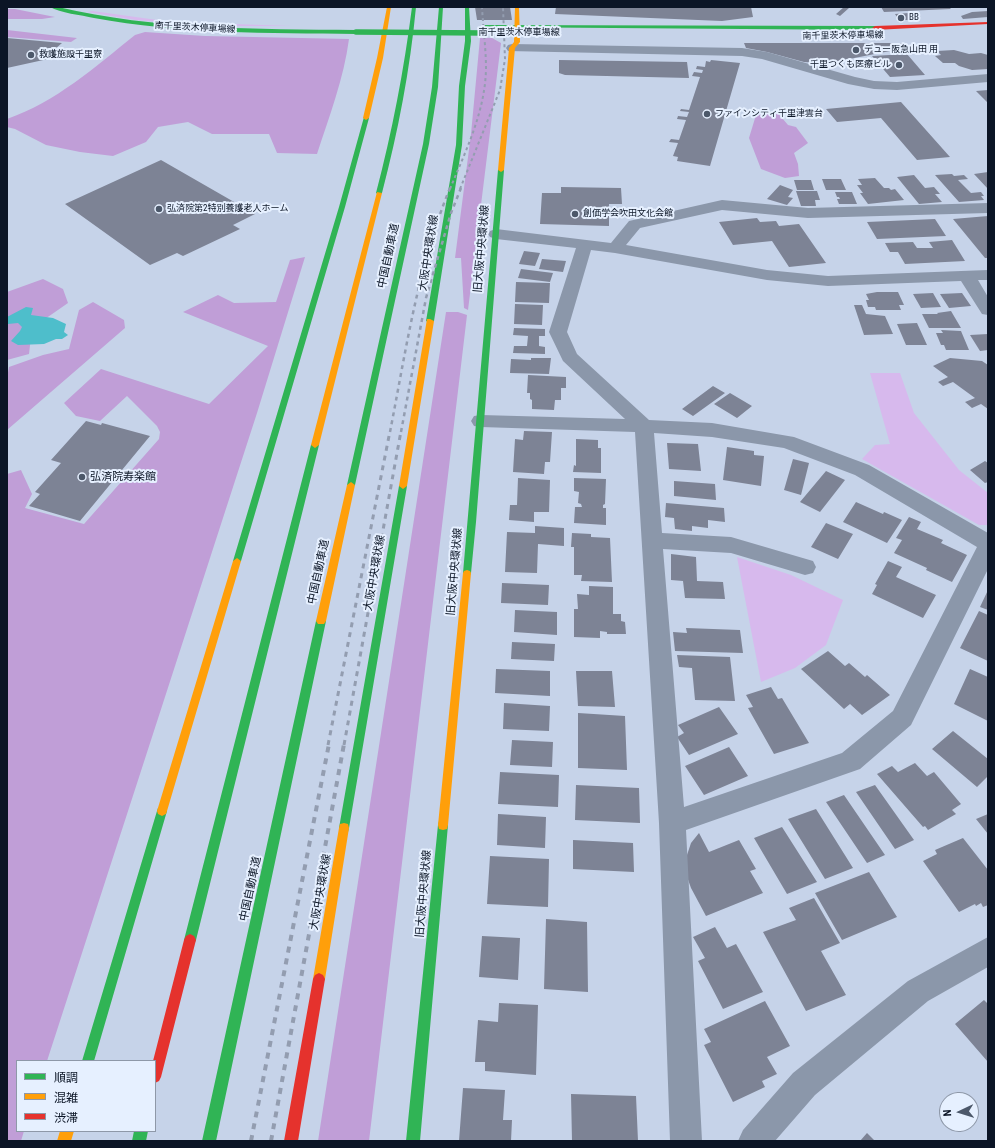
<!DOCTYPE html>
<html>
<head>
<meta charset="utf-8">
<style>
  body { margin:0 }
  #map { position:relative; width:995px; height:1148px; overflow:hidden; background:#c6d3e9; font-family:"Roboto Condensed","Noto Sans JP",sans-serif }
  canvas { display:block }
  .frame { position:absolute; inset:0; border:8px solid #0b1526; pointer-events:none }
  .legend { position:absolute; left:16px; top:1060px; width:140px; height:72px; box-sizing:border-box; background:#e6f0ff; border:1px solid #8e98a8; margin:0; padding:5px 7px; list-style:none; font-size:12px; color:#0b1526 }
  .legend li { display:flex; align-items:center; gap:8px; height:20px }
  .legend b { width:20px; border:1px solid #8e98a8 }
  .north { position:absolute; left:939px; top:1092px; width:40px; height:40px; box-sizing:border-box; background:#e6f0ff; border:1px solid #8e98a8; border-radius:50%; rotate:266deg; font-size:11px; font-weight:700; line-height:16px; text-align:center; color:#0b1526 }
  .north::after { content:''; display:block; margin:auto; width:14px; height:18px; background:#4c586a; clip-path:polygon(50% 0,100% 100%,50% 72%,0 100%) }
</style>
</head>
<body>
<div id="map">
<canvas width="995" height="1148"></canvas>
<div class="frame"></div>
<ul class="legend">
<li><b style="height:5px;background:#30b455"></b>順調</li>
<li><b style="height:5px;background:#ff9f0a"></b>混雑</li>
<li><b style="height:5px;background:#e5322d"></b>渋滞</li>
</ul>
<div class="north">N</div>
</div>
<script>
const g = document.querySelector('canvas').getContext('2d');
g.lineJoin = 'round';
function paint(path, color) { g.fillStyle = color; g.fill(path, 'evenodd'); }
function trace(path, color, width, dash) { g.strokeStyle = color; g.lineWidth = width; g.lineCap = dash ? 'butt' : 'round'; g.setLineDash(dash || []); g.stroke(path); }
function write(font, color, halo, rows, align = 'center') {
  g.font = font + ' "Roboto Condensed","Noto Sans JP",sans-serif'; g.lineWidth = 4; g.setLineDash([]); g.textBaseline = 'middle'; g.strokeStyle = halo; g.fillStyle = color; for (const [text, x, y, turn = 0] of rows) {
    g.save(); g.translate(x, y); g.rotate((+turn || 0) * Math.PI / 180); g.textAlign = isNaN(turn) ? turn : align; if (halo) g.strokeText(text, 0, 0); g.fillText(text, 0, 0); g.restore();
  }
}
paint(new Path2D(`
  M92 11 172 22 291 26H209L136 20 88 12Z
  M870 373H900L914 413 959 470 988 493V525H979L862 459 875 445 890 444Z
  M737 557 791 575 843 600 826 645 795 668 761 682Z`), '#d7b9ed');
paint(new Path2D(`
  M7 9H15L55 17 42 19H7Z
  M7 30 77 38 71 42 7 37Z
  M145 32 205 36 349 39C344 78 329 117 317 154L277 153 269 134H212L188 122 158 127 146 142 113 156 80 152 46 145 15 129 7 127V119C56 102 95 67 135 35Z
  M480 38H492L501 43 468 310 464 308 461 258H455L471 134Z
  M777 112 788 125 796 127 808 143 794 153 798 164 799 176 785 178 761 169 749 138 756 115Z
  M305 257 257 413 47 1061H17V1131H24L21 1141H7V474L21 470 32 494 25 508 84 524 159 439 160 432 157 426 127 396 100 421 76 416 64 403 101 369 209 404 268 346 183 312 218 295 234 303 276 302 290 260Z
  M43 279 63 289 68 303 32 328 29 354 7 360V292Z
  M93 302 124 320 125 328 7 430V378L9 367 43 355 69 349 79 310Z
  M446 312H458L467 315 369 1141H318Z`), '#c09ed7');
paint(new Path2D(`
  M26 307 33 308 31 315 53 318 66 324 64 332 68 335 62 339H56L44 344 18 345 11 341 20 331 22 327 18 323 8 324 7 317Z`), '#4ebecb');
paint(new Path2D(`
  M475 7H510L512 20H477Z
  M556 7H751L753 17 722 21 555 14Z
  M844 7 849 8 840 16 836 14Z
  M881 7H949L951 9 884 12Z
  M988 11V17L963 19 961 16 972 12Z
  M909 13 914 20H899L895 14Z
  M7 38 62 43 55 49H58L56 52 53 53 57 57 7 68Z
  M744 43H903L908 51H890L834 62 829 66 817 63 804 62 767 52 746 48Z
  M954 50 969 54 981 53 988 55V69L972 70 959 66 955 63H943L935 56 941 55 937 51Z
  M907 54 925 75 890 77 872 56Z
  M559 60 687 62 689 78 565 75 559 73Z
  M711 60 740 63 710 166 677 161 678 157 673 156 678 143 669 142 671 139 679 140 686 120 677 119 678 116 687 117 689 112 680 111 681 109 689 110 700 77 692 76 694 72 702 73 703 70 696 69 697 66 705 67 706 61 710 62Z
  M988 90V103L976 91Z
  M901 102 950 157 917 160 881 118 837 122 826 109Z
  M161 160 255 214 233 225 240 229 183 256 177 253 150 265 65 204Z
  M988 172V189L974 174Z
  M952 174 954 176 964 175 968 179 958 180 971 193 981 192 984 196H981L984 200 959 202 935 175Z
  M914 175 925 188 934 187 940 194H935L942 202 919 204 897 177Z
  M875 178 884 188H889L891 190 895 189 904 200 868 204 860 193H863L857 185H862L858 179Z
  M822 179H841L846 190H826Z
  M794 180H811L814 190H797Z
  M780 185 793 190 788 197 793 198 787 205 767 199Z
  M561 187 621 188 622 204H609V226L540 224 542 193H561Z
  M796 191H817L820 200H815L816 206H801Z
  M835 192H852L857 204H839L837 199H840L839 197H837Z
  M988 216V258H985L953 219Z
  M757 218 760 222 776 221 779 226 799 224 826 263 789 267 772 241 733 245 719 222Z
  M935 219 946 236 877 239 867 222Z
  M952 240 965 261 905 264 898 252H890L885 243 913 242 917 248H933L929 242Z
  M524 251 540 253 535 266 519 264Z
  M542 259 566 261 563 272 539 269Z
  M521 269 553 273 550 282 518 278Z
  M516 282 550 283 549 303 515 302Z
  M877 292H898L904 305H899L901 310H876L875 307H868L866 300H869L866 294Z
  M933 293 941 307 921 308 913 294Z
  M962 293 971 306 949 308 940 294Z
  M515 304 543 305 542 325 514 324Z
  M854 305H862L866 314 885 316 893 334 864 335Z
  M951 311 961 328H929L922 314H938L937 313Z
  M917 323 927 345H906L897 324Z
  M514 328 545 329V336H539V346L545 347V354L513 353 514 346H527L528 336 513 335Z
  M941 330 961 331 969 350H946L944 345H941L936 333H943Z
  M988 334V350L980 351 970 335Z
  M531 358H551L549 374 510 373 511 359 531 360Z
  M950 358 982 361 988 365V409L981 404 972 408 965 402 975 398 953 382 943 386 938 382 948 377 933 366Z
  M528 375 566 377V388H561V400H555L554 410 532 409V400L530 399V393H527Z
  M713 386 725 393 693 416 682 409Z
  M730 393 752 406 737 418 714 404Z
  M86 421 101 425 102 423 150 436 80 521 29 506 40 494 35 492 61 463 51 460Z
  M524 431 552 432 550 462H545L544 474 513 472 515 439 523 440Z
  M576 439 598 440V448H601V473L573 472 574 465 576 466Z
  M667 443 698 444 701 471 669 469Z
  M727 447 754 451V455L764 456 761 486 723 480Z
  M793 459 809 463 801 495 784 490Z
  M985 461 988 463V482L985 483 970 470Z
  M826 471 845 480 820 512 800 502Z
  M518 478 550 480 549 512H534V522L509 520 510 505H517Z
  M574 478 606 479 605 504 603 505V508H606V525L574 523 575 507H582L581 504 578 503 579 492 574 491Z
  M674 481 715 484 716 500 674 496Z
  M856 502 883 514 884 512 902 520 887 543 843 522Z
  M666 503 724 508 725 522 708 520V528L692 526V531L675 529 674 518 665 517Z
  M909 517 921 522 917 529 943 540 941 543 967 555 952 582 926 570 927 568 894 553 902 540 896 538Z
  M826 523 853 534 838 559 811 547Z
  M535 526 564 528V546L538 544 537 573 505 572 507 532 535 533Z
  M572 533 591 534V537L610 538 612 582 581 581 582 575H574V547H571Z
  M671 554 696 557 697 581 723 582 725 599 685 598 683 581 671 580Z
  M888 561 902 567 896 577 936 595 923 618 872 594 877 585 875 584Z
  M502 583 549 585 548 605 501 603Z
  M589 586 613 587V614H621V621L625 622 626 634H607V632L600 631V638L574 637V609H578L577 594 589 595Z
  M988 590V610L980 607Z
  M515 610 557 612V635L514 632Z
  M979 611 988 615V661L960 648Z
  M686 628 740 630 743 653 675 651 673 632 687 633Z
  M512 642 555 644 554 661 511 659Z
  M828 651 845 666 849 663 865 677 867 675 890 695 862 715 850 704 844 709 801 669Z
  M677 655 730 657 735 701 695 700 692 668 679 667Z
  M496 669 550 671V696L495 693Z
  M970 669 988 677V721L954 704Z
  M576 671H612L615 707 578 706Z
  M771 687 778 699 782 698 809 743 774 754 748 708 753 707 746 695Z
  M504 703 550 706 549 731 503 729Z
  M719 707 738 734 689 755 677 737 684 733 678 725Z
  M578 713 625 716 627 770 578 768Z
  M953 731 988 759V776L977 787 932 749Z
  M512 740 553 742 552 767 510 765Z
  M729 747 748 776 704 795 685 766Z
  M915 763 927 776 934 772 961 804 952 810 956 814 928 830 925 826 923 827 877 774 892 766 898 772Z
  M500 772 559 775 558 807 498 804Z
  M576 785 639 788 640 823 575 820Z
  M875 785 914 840 895 849 856 792Z
  M844 795 885 855 867 863 826 802Z
  M816 809 853 868 825 879 788 819Z
  M498 814 546 817 545 848 497 845Z
  M988 814V834L976 819Z
  M782 827 817 882 787 894 754 838Z
  M699 833 709 852 739 840 756 869 750 871 763 893 706 916 691 888 686 874V858L691 843Z
  M963 838 988 870V905L983 907 981 903 976 906 975 904 959 912 923 861 937 854 935 850Z
  M573 840 633 843 634 872 573 869Z
  M490 856 549 859 548 907 487 904Z
  M869 872 897 917 842 940 815 893Z
  M814 898 840 943 821 951 846 995 806 1011 763 932 796 920 789 908Z
  M546 919 587 922 588 992 544 989Z
  M715 927 727 948 736 944 763 992 723 1009 698 961 705 958 693 937Z
  M482 936 520 938 518 980 479 977Z
  M984 1000 988 1004V1062L955 1024Z
  M765 1001 790 1046 767 1057 777 1074 762 1081 765 1087 733 1102 704 1045 711 1042 704 1029Z
  M499 1003 538 1005 536 1075 485 1071V1062H475L478 1020 498 1022Z
  M463 1088 505 1090 503 1120H512L511 1141H459Z
  M571 1094 636 1096 638 1141H572Z
  M867 1133 875 1141H860Z`), '#7d8395');
paint(new Path2D(`
  M512 44 742 48 767 52 855 77 874 81 897 82 988 74V82L897 90 874 89 848 84 762 59 742 56 508 51 506 48 508 45Z
  M722 200 808 208 988 203V213L808 218 722 210 640 228 626 245 767 270 828 276 988 270V280H978L988 297V315L982 314 961 281 828 286 767 280 615 253 591 250 567 332 577 354 649 420 712 423 794 437 869 465 988 533V569L911 725 860 769 686 830 702 1141H670L659 823 635 432 481 427 474 426 471 421 474 416 481 415 625 419 563 361 549 332 576 248 496 239 490 237 488 234 490 231 496 229 611 243 629 221ZM654 433 712 437 784 448 855 475 977 547 893 711 842 753 684 807 663 549 731 553 805 575 813 573 816 567 813 561 731 537 662 533Z
  M988 937V967L928 1001 815 1095 775 1141H738L743 1130 793 1073 908 981Z`), '#8b97aa');
paint(new Path2D(`
  M50 7H58C156 30 256 29 356 30L359 32 356 34C269 33 180 34 94 18 81 15 60 13 50 7Z
  M412 7H416C410 70 398 132 382 193L379 195 376 193C392 132 404 70 412 7Z
  M439 7H443L438 87 429 144 355 485 351 488 347 485 423 144 432 87Z
  M465 7H469L471 41 465 86 462 145 434 321 430 323 426 321 456 145 459 86 465 41Z
  M484 25 875 26 878 28 875 30 482 27V26Z
  M364 117 369 118 345 207 241 561 237 564 233 561 339 207Z
  M501 168 504 170 476 522 471 573 470 575H464L463 573 498 170Z
  M315 442 319 445 196 940 194 944 190 946 186 944 184 940 311 445Z
  M403 483 407 486 349 828 348 832 344 833 340 832 339 828 399 486Z
  M321 617 324 618 326 621 216 1141H202L316 621 318 618Z
  M162 806 166 808 167 811 94 1061H82L157 811 158 808Z
  M443 820 447 821 448 825 420 1141H406L438 825 439 821Z
  M134 1131H148L146 1141H132Z`), '#30b455');
paint(new Path2D(`
  M387 7H391L383 58 369 118 366 120 363 118 377 58Z
  M515 7H519L520 42 515 48 504 170 501 172 498 170 509 48 514 42Z
  M377 192 382 193 319 445 315 448 311 445Z
  M427 319H430L434 321 407 486 403 489 399 486Z
  M351 482 355 485 326 621 324 624H318L316 621 347 485Z
  M237 558 241 561 167 811 166 814 162 816 158 814 157 811 233 561Z
  M467 570 470 571 471 573 448 825 447 829 443 830 439 829 438 825 463 573 464 571Z
  M344 823 348 824 349 828 325 979 323 983 319 985 315 983 313 979 339 828 340 824Z
  M60 1131H74L71 1141H57Z`), '#ff9f0a');
paint(new Path2D(`
  M988 22V24L875 30 872 28 875 26Z
  M190 934 194 936 196 940 161 1077 159 1081 155 1083V1061H153L184 940 186 936Z
  M319 973 323 975 325 979 298 1141H284L313 979 315 975Z`), '#e5322d');
trace(new Path2D(`
  M450 189C466 150 485 112 486 69 486 48 483 27 482 7
  M460 189 500 90 505 59 503 7`), '#939db0', 2, [3, 3]);
trace(new Path2D(`
  M390 432C406 350 418 266 450 188
  M401 432 426 298 451 213 461 188`), '#939db0', 2.5, [4, 4]);
trace(new Path2D(`
  M328 745 390 431
  M344 745 401 431`), '#939db0', 3, [5, 5]);
trace(new Path2D(`
  M251 1141 329 744
  M271 1141 344 744`), '#939db0', 4, [6, 6]);
trace(new Path2D(`
  M356 32 485 33`), '#30b455', 5.5);
for (const [x, y, r, color] of [
  [901,18,4,"#4c586a"],
  [856,50,4,"#4c586a"],
  [31,55,4,"#4c586a"],
  [899,65,4,"#4c586a"],
  [707,114,4,"#4c586a"],
  [159,209,4,"#4c586a"],
  [575,214,4,"#4c586a"],
  [82,477,4,"#4c586a"]
]) { const dot = new Path2D(); dot.arc(x, y, r, 0, 2 * Math.PI); g.fillStyle = color; g.fill(dot); trace(dot, '#e6f0ff', 1.5); }
write('9px', '#0b1526', '#e6f0ff', [
  ["BB",909,18],
  ["デュー阪急山田 用",864,50],
  ["救護施設千里寮",39,55],
  ["千里つくも医療ビル",891,65,"right"],
  ["ファインシティ千里津雲台",715,114],
  ["弘済院第2特別養護老人ホーム",167,209],
  ["創価学会吹田文化会館",583,214]
], 'left');
write('9px', '#0b1526', '#e6f0ff', [
  ["南千里茨木停車場線",195,28,3],
  ["南千里茨木停車場線",519,33],
  ["南千里茨木停車場線",843,36,-1]
]);
write('11px', '#0b1526', '#e6f0ff', [
  ["旧大阪中央環状線",482,249,-85],
  ["大阪中央環状線",429,253,-81],
  ["中国自動車道",389,256,-78],
  ["中国自動車道",319,572,-78],
  ["旧大阪中央環状線",455,572,-85],
  ["大阪中央環状線",375,573,-80],
  ["中国自動車道",251,889,-78],
  ["大阪中央環状線",321,892,-80],
  ["旧大阪中央環状線",424,894,-85]
]);
write('11px', '#0b1526', '#e6f0ff', [
  ["弘済院寿楽館",90,477]
], 'left');
</script>
</body>
</html>
